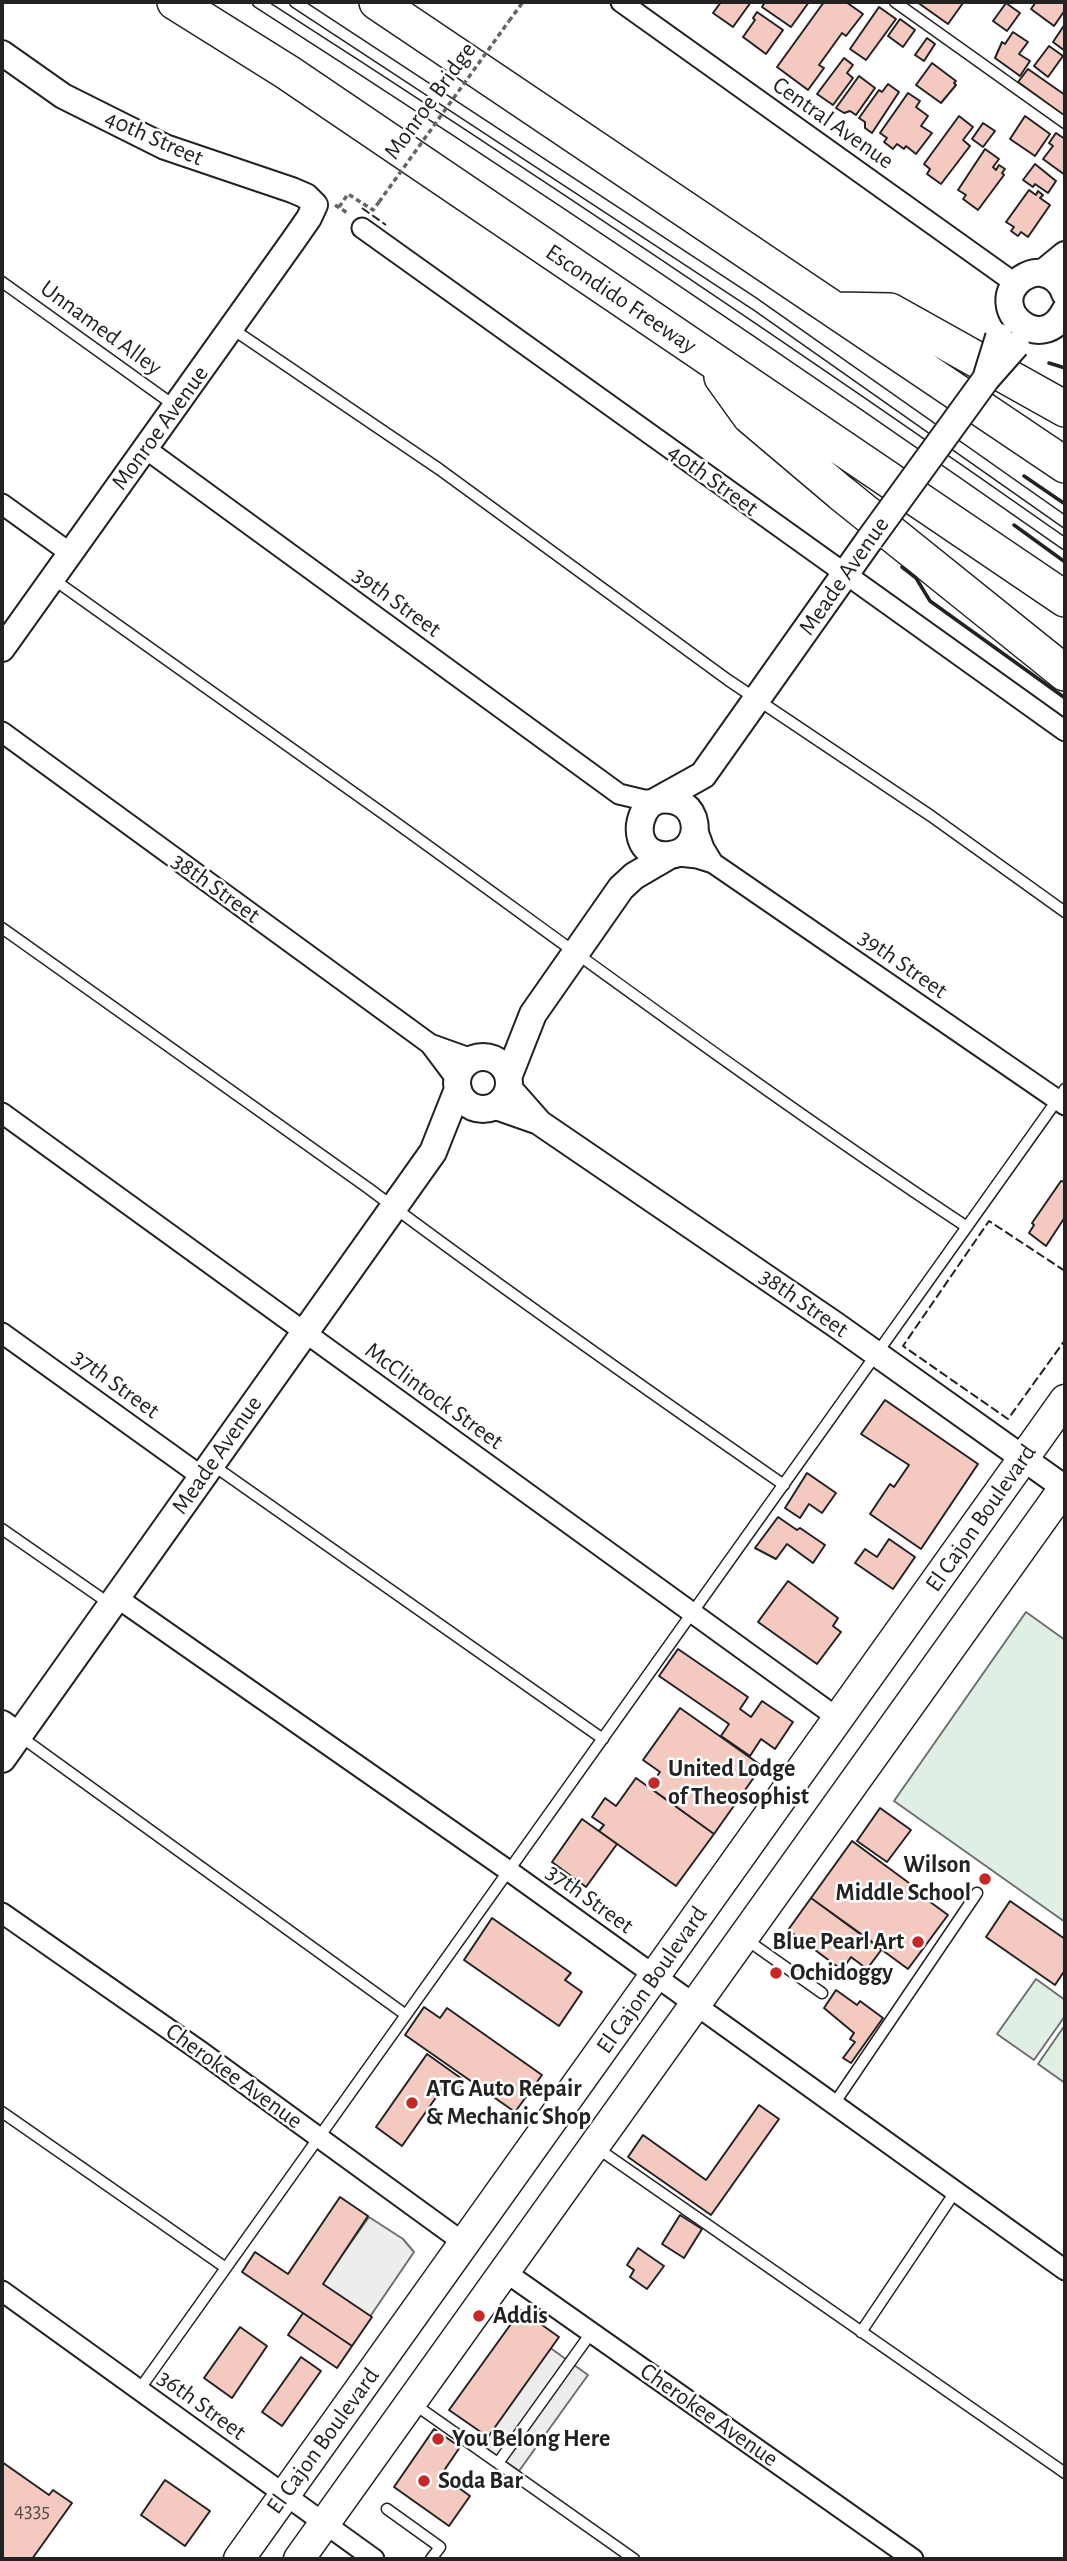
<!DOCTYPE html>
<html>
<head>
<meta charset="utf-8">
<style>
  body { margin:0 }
  #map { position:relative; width:1067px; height:2561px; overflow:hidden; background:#fff; font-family:"Alegreya Sans",sans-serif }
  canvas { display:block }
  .frame { position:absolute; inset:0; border:4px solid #222; pointer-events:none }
</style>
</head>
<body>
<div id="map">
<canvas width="1067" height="2561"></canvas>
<div class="frame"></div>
</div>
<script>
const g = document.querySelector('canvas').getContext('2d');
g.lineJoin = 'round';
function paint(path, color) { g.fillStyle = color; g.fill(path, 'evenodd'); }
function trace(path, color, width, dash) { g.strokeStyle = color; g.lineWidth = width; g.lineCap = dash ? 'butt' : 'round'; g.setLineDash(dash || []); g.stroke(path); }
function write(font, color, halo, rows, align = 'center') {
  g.font = font + ' "Alegreya Sans",sans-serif'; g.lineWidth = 5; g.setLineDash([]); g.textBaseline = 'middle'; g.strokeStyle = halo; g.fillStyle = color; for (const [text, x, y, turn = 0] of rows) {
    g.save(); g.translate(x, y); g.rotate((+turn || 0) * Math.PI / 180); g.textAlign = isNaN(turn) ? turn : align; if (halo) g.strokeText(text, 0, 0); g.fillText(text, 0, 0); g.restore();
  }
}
const green = new Path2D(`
  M1026 1612 1065 1640V1922L894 1801Z
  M1036 1979 1065 2000V2016L1034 2060 997 2034Z
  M1065 2025V2083L1038 2064Z`);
paint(green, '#e0efe3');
trace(green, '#6f6f6f', 2);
const parking = new Path2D(`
  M369 2217 403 2239 414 2252 365 2324 318 2289Z
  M549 2347 588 2375 519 2471 480 2444Z`);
paint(parking, '#ededed');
trace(parking, '#6f6f6f', 2);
const building = new Path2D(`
  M721 2H751L733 27 713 13Z
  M765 2H809L791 27 762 7Z
  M824 2H846L863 14 846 36 842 33 819 65 824 68 808 90 777 67Z
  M917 2H962L963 3 948 24Z
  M1036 2H1065V10L1054 26 1031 9Z
  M1006 3 1020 13 1007 31 993 21Z
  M879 7 896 19 866 60 850 49Z
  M757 12 783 30 766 54 743 37 755 20 753 18Z
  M900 19 915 30 903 47 888 36Z
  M1065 24V51L1053 42Z
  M1013 32 1028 42 1019 54 1030 61 1020 76 995 58 1002 42 1005 44Z
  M927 38 935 44 924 61 915 55Z
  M1049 46 1063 56 1048 77 1034 66Z
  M844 58 853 65 847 73 853 78 833 105 817 94Z
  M932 63 956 81 954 83 956 85 941 103 916 85Z
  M1028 69 1065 95V116L1018 82Z
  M859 76 875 88 856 115 850 111 844 113 836 108Z
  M888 84 899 92 872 133 865 128V122L859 118 879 90 882 92Z
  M908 93 920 101 916 107 928 116 921 126 932 133 916 154 906 146 904 149 897 144 893 149 884 142 887 138 880 133Z
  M959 116 973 127 963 140 970 146 941 184 927 174 930 169 924 164Z
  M1025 116 1050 134 1035 156 1010 139Z
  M983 123 995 131 983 147 972 139Z
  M1056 133 1065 139V175L1043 159 1053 146 1049 143Z
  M985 149 999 159 993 167 996 170 999 165 1005 169 1002 173 1004 175 978 210 963 199 966 195 958 190Z
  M1035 164 1056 181 1048 193 1035 184 1033 187 1023 180Z
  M1029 190 1036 195 1038 191 1043 195 1040 198 1050 205 1028 237 1021 232 1018 236 1011 231 1014 227 1006 222Z
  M1061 1181 1065 1182V1217L1046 1246 1029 1233 1034 1225 1032 1223Z
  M885 1400 978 1464 921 1549 870 1514 890 1484 894 1487 909 1465 861 1434Z
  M807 1473 836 1493 822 1513 809 1504 800 1518 785 1508Z
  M778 1517 797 1530 800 1528 825 1545 813 1563 787 1544 776 1559 755 1548Z
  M889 1539 915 1557 893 1589 855 1563 865 1549 877 1557Z
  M788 1581 838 1618 833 1626 841 1632 817 1664 758 1622Z
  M678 1649 748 1697 740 1709 751 1717 762 1701 793 1722 775 1749 761 1739 750 1756 721 1736 729 1724 659 1676Z
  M680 1708 762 1766 714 1834 649 1787 660 1772 643 1760Z
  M636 1778 714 1834 676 1886 599 1831 604 1825 592 1817 605 1798 616 1806Z
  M880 1808 911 1830 887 1862 857 1841Z
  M582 1819 617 1844 586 1887 552 1862Z
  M852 1841 924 1894 922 1896 948 1915 908 1969 811 1898Z
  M811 1898 882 1949 867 1969 851 1957 842 1970 788 1930Z
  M1010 1901 1065 1939V1970L1055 1985 986 1937Z
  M492 1918 571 1973 565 1980 582 1992 559 2026 464 1960Z
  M836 1990 857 2005 860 2001 883 2018 851 2063 843 2058 855 2042 850 2039 854 2033 824 2008Z
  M424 2007 440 2018 447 2008 542 2075 515 2112 405 2035Z
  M427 2054 465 2081 456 2094 444 2086 402 2146 376 2127Z
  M759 2105 779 2119 711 2215 628 2157 643 2135 706 2180Z
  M340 2197 368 2216 323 2284 372 2317 352 2346 242 2272 255 2252 288 2274Z
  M680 2215 702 2229 684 2258 662 2244Z
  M638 2248 664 2266 647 2289 630 2277 634 2270 627 2265Z
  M521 2310 559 2337 488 2437 449 2410Z
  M303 2313 352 2346 337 2368 288 2335Z
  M240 2327 267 2346 232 2398 204 2378Z
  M301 2357 321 2371 282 2426 262 2412Z
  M434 2429 460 2447 441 2475 470 2496 449 2526 394 2487Z
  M2 2462 49 2495 53 2490 72 2503 32 2559H2Z
  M165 2480 210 2511 185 2546 141 2515Z`);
paint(building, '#f3c9c0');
trace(building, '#222', 2);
const service = new Path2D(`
  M258 2C531 177 800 358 1065 544
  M295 2 755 304 1065 522
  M895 2 1065 123
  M2 282 175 406
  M231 328 439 469 728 680 931 816 1065 912
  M53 579C165 658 277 737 388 817 580 955 770 1097 967 1227
  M2 928 368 1188C504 1290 644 1388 784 1485
  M214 1466 603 1739
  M2 1529 110 1604
  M21 1737 406 2015
  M747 1940 822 1993
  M834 2104 977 1893
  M2 2112 226 2268
  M597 2148 1065 2473
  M861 2332 955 2192
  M139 2390 1065 1089
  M414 2404 634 2559
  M498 2463 591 2333
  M387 2509 440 2547 431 2559`);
const minor = new Path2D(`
  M621 2 1016 284
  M362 228 1065 731
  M146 449 619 794 644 800H658
  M2 504 70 553
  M2 732 430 1044 472 1059
  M670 855 697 858 713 863 704 848 695 823
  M713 863 1065 1105
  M430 1044 457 1080
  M2 1113 839 1719
  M2 1333 201 1476
  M116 1597 509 1871 1065 2270
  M2 1913 200 2051 464 2243
  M504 2271 913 2559
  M2 2291 374 2559`);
const tertiary = new Path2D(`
  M2 53 63 96 165 147 292 190 306 196 315 205 309 218 293 241 2 649
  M510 1089 540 1123 836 1325 1065 1488
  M496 1107 536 1121
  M2 1723 19 1735`);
const secondary = new Path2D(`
  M1043 273 1065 255
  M1065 293C1061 282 1054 275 1041 273 1034 272 1027 275 1021 279 985 308 1042 357 1065 311
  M658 800C702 793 707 851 670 855 638 859 632 824 649 805L703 775 870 539
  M457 1083a26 26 0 1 1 52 0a26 26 0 1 1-52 0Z
  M509 1075 533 1014 621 888 634 876 670 855
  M2 1759 433 1152 458 1089`);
const primary = new Path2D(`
  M239 2559 1065 1400
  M299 2559 1065 1487`);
const motorway = new Path2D(`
  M175 2 287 72 1065 599
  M377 2 1065 465
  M837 310 890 311 1065 409
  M722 377 750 416 841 493 1065 673`);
trace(service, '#222', 13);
trace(minor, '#222', 23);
trace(tertiary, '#222', 28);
trace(secondary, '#222', 30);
trace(primary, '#222', 33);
trace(motorway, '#222', 38);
trace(new Path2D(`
  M509 21 523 2
  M335 205 349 214
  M339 207 348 194 373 210 379 202`), '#646464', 3.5, [5, 3.5]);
trace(service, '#fff', 10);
trace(minor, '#fff', 19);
trace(tertiary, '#fff', 24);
trace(secondary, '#fff', 26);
trace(primary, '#fff', 30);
trace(motorway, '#fff', 35);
const secondaryBridge = new Path2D(`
  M999 337 986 379 1016 345
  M870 539 986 379`);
trace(secondaryBridge, '#222', 30, []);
trace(new Path2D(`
  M379 202 509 21`), '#646464', 3.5, [5, 3.5]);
trace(secondaryBridge, '#fff', 26);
trace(new Path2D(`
  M362 208 386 225
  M1065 1271 989 1221 903 1346 1008 1419 1065 1340`), '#222', 2, [9, 3.5]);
trace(new Path2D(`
  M1049 363 1065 368
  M1024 476 1065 504
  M1014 525 1065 562
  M902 567 916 578 930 601 1065 698`), '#222', 3.5);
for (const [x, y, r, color] of [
  [654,1783,7,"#c62828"],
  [985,1879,7,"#c62828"],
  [918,1942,7,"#c62828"],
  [776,1973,7,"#c62828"],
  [412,2103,7,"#c62828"],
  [479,2316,7,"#c62828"],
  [438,2439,7,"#c62828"],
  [424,2481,7,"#c62828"]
]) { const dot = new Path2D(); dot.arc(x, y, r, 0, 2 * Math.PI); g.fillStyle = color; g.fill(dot); trace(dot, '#fff', 2.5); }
write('21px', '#564c4a', null, [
  ["4335",32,2511]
]);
write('24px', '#222', '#fff', [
  ["Monroe Bridge",430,101,-54],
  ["Central Avenue",833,123,35],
  ["40th Street",154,138,24],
  ["Escondido Freeway",621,299,34],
  ["Unnamed Alley",101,328,36],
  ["Monroe Avenue",160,428,-54],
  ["40th Street",713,480,36],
  ["Meade Avenue",844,576,-55],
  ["39th Street",397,602,36],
  ["38th Street",216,888,36],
  ["39th Street",903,964,35],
  ["38th Street",804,1303,35],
  ["37th Street",116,1384,36],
  ["McClintock Street",434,1396,36],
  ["Meade Avenue",217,1455,-55],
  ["El Cajon Boulevard",981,1518,-55],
  ["37th Street",590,1899,36],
  ["El Cajon Boulevard",652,1980,-55],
  ["Cherokee Avenue",234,2076,36],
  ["36th Street",202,2405,36],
  ["Cherokee Avenue",709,2415,35],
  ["El Cajon Boulevard",323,2441,-54]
]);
write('bold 24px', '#222', '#fff', [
  ["United Lodge",668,1769],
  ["of Theosophist",668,1797],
  ["Wilson",971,1865,"right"],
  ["Middle School",971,1893,"right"],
  ["Blue Pearl Art",904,1942,"right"],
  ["Ochidoggy",790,1973],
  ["ATG Auto Repair",426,2089],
  ["& Mechanic Shop",426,2117],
  ["Addis",493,2316],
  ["You Belong Here",452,2439],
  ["Soda Bar",438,2481]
], 'left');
</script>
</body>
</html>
